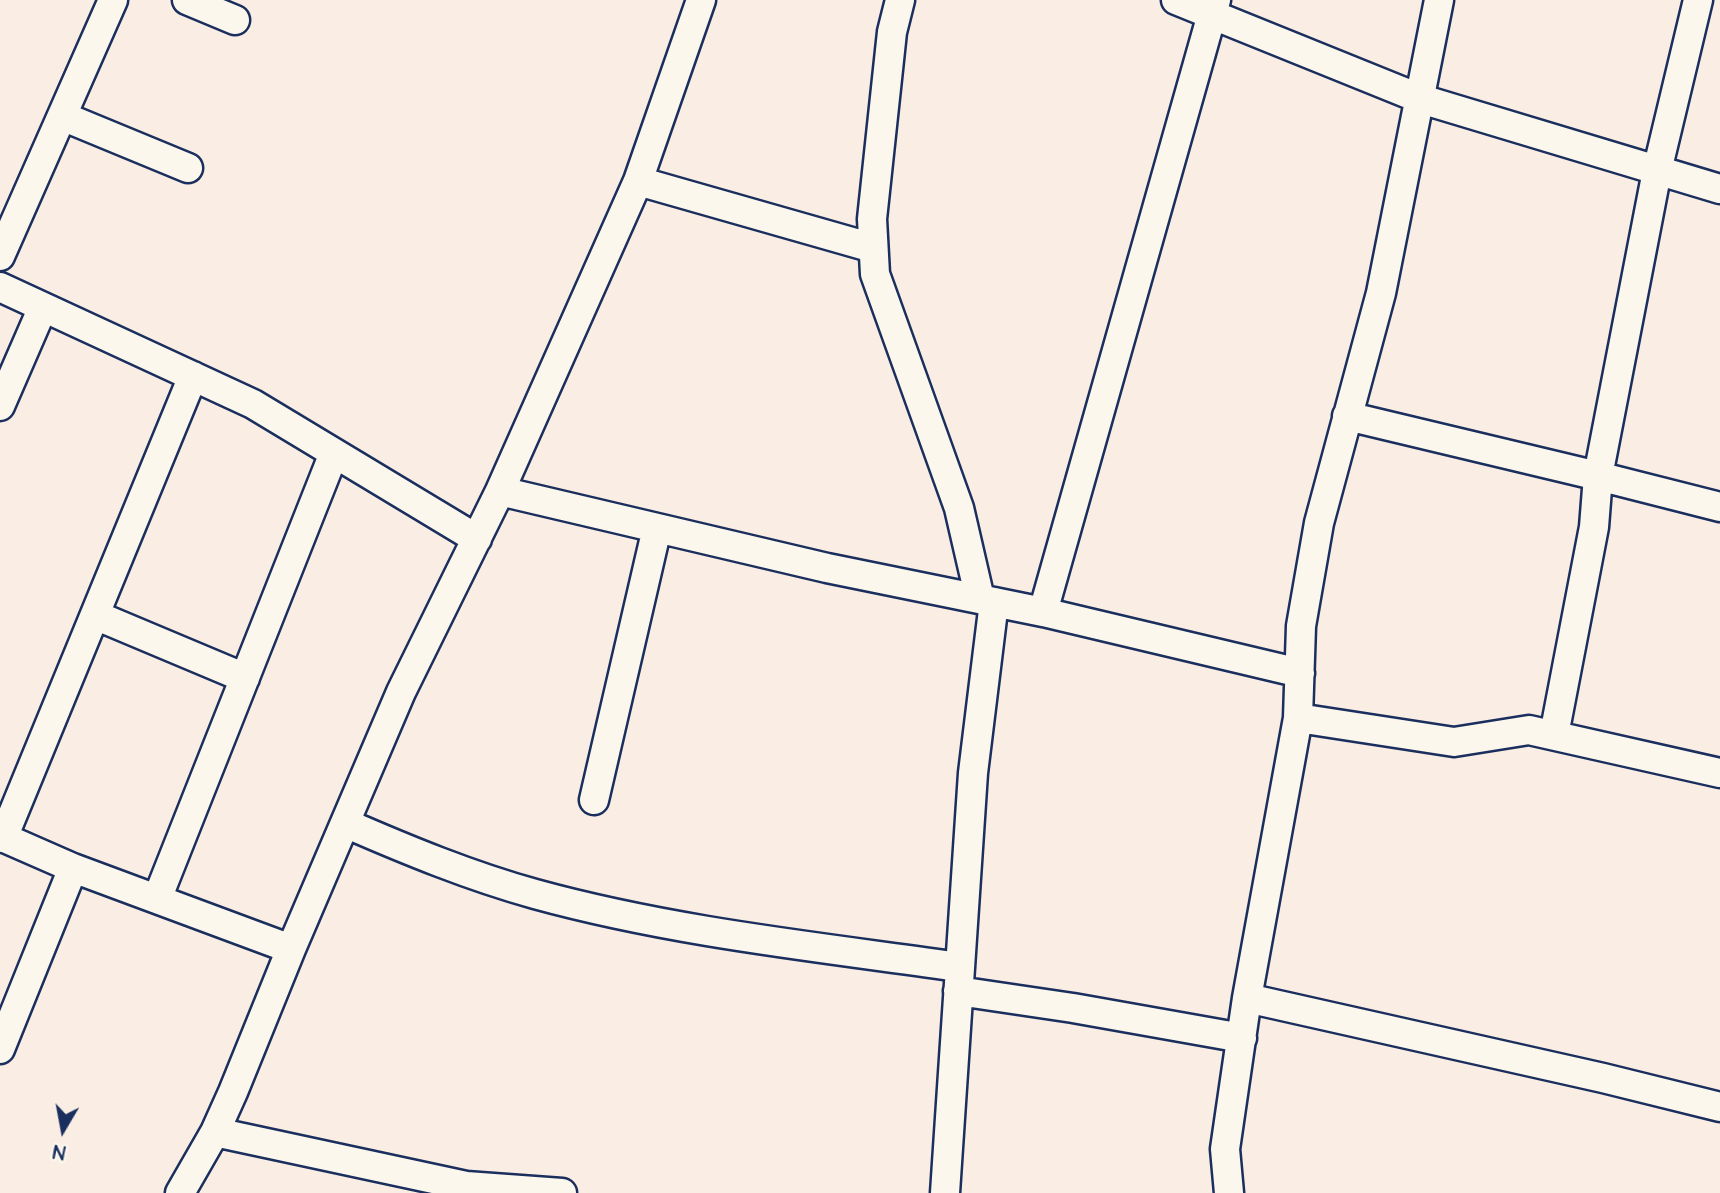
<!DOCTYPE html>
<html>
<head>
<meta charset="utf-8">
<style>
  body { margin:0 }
  #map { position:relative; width:1720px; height:1193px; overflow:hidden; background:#faede4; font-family:"Architects Daughter",sans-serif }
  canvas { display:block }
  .north { position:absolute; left:28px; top:1095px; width:70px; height:70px; -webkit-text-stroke:5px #fbf7ec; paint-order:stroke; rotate:190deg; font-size:19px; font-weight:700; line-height:28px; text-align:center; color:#1b2f5e }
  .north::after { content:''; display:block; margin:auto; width:24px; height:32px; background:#1b2f5e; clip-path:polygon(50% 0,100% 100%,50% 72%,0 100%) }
</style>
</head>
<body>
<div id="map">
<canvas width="1720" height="1193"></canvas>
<div class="north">N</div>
</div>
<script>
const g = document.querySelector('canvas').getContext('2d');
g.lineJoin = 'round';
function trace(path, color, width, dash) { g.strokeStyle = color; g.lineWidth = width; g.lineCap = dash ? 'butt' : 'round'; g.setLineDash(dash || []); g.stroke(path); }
const minor = new Path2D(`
  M187 0 235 20
  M900 0 892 32 872 219 875 274 959 508 980 599
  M1176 0 1421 99 1720 189
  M62 116 188 168
  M638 181 873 248
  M0 256 113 0
  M0 287 253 404 477 539
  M0 406 43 307
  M1347 416 1598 476 1720 507
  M500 491 827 568 1043 612 1300 673
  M1043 612 1216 0
  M95 615 245 678
  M1298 718 1454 742 1529 730 1720 773
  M1554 735 1594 527 1598 476 1657 171 1698 0
  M594 800 657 528
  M345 823C407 850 470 876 535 894 673 932 818 947 960 967
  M0 836 73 868
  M3 838 193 376
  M157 899 334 453
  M958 991 1073 1008 1242 1038
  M1247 998 1603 1078 1720 1107
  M0 1049 73 868 291 949
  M215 1132 466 1186 467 1193
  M466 1186 562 1193
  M180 1193 215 1132 233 1092 291 949 401 692 500 491 638 181 701 0
  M945 1193 973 773 994 602
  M1229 1193 1225 1149 1247 998 1298 718 1301 626 1319 523 1381 293 1439 0`);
trace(minor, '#1b2f5e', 33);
trace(minor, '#fbf7ec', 28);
</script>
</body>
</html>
